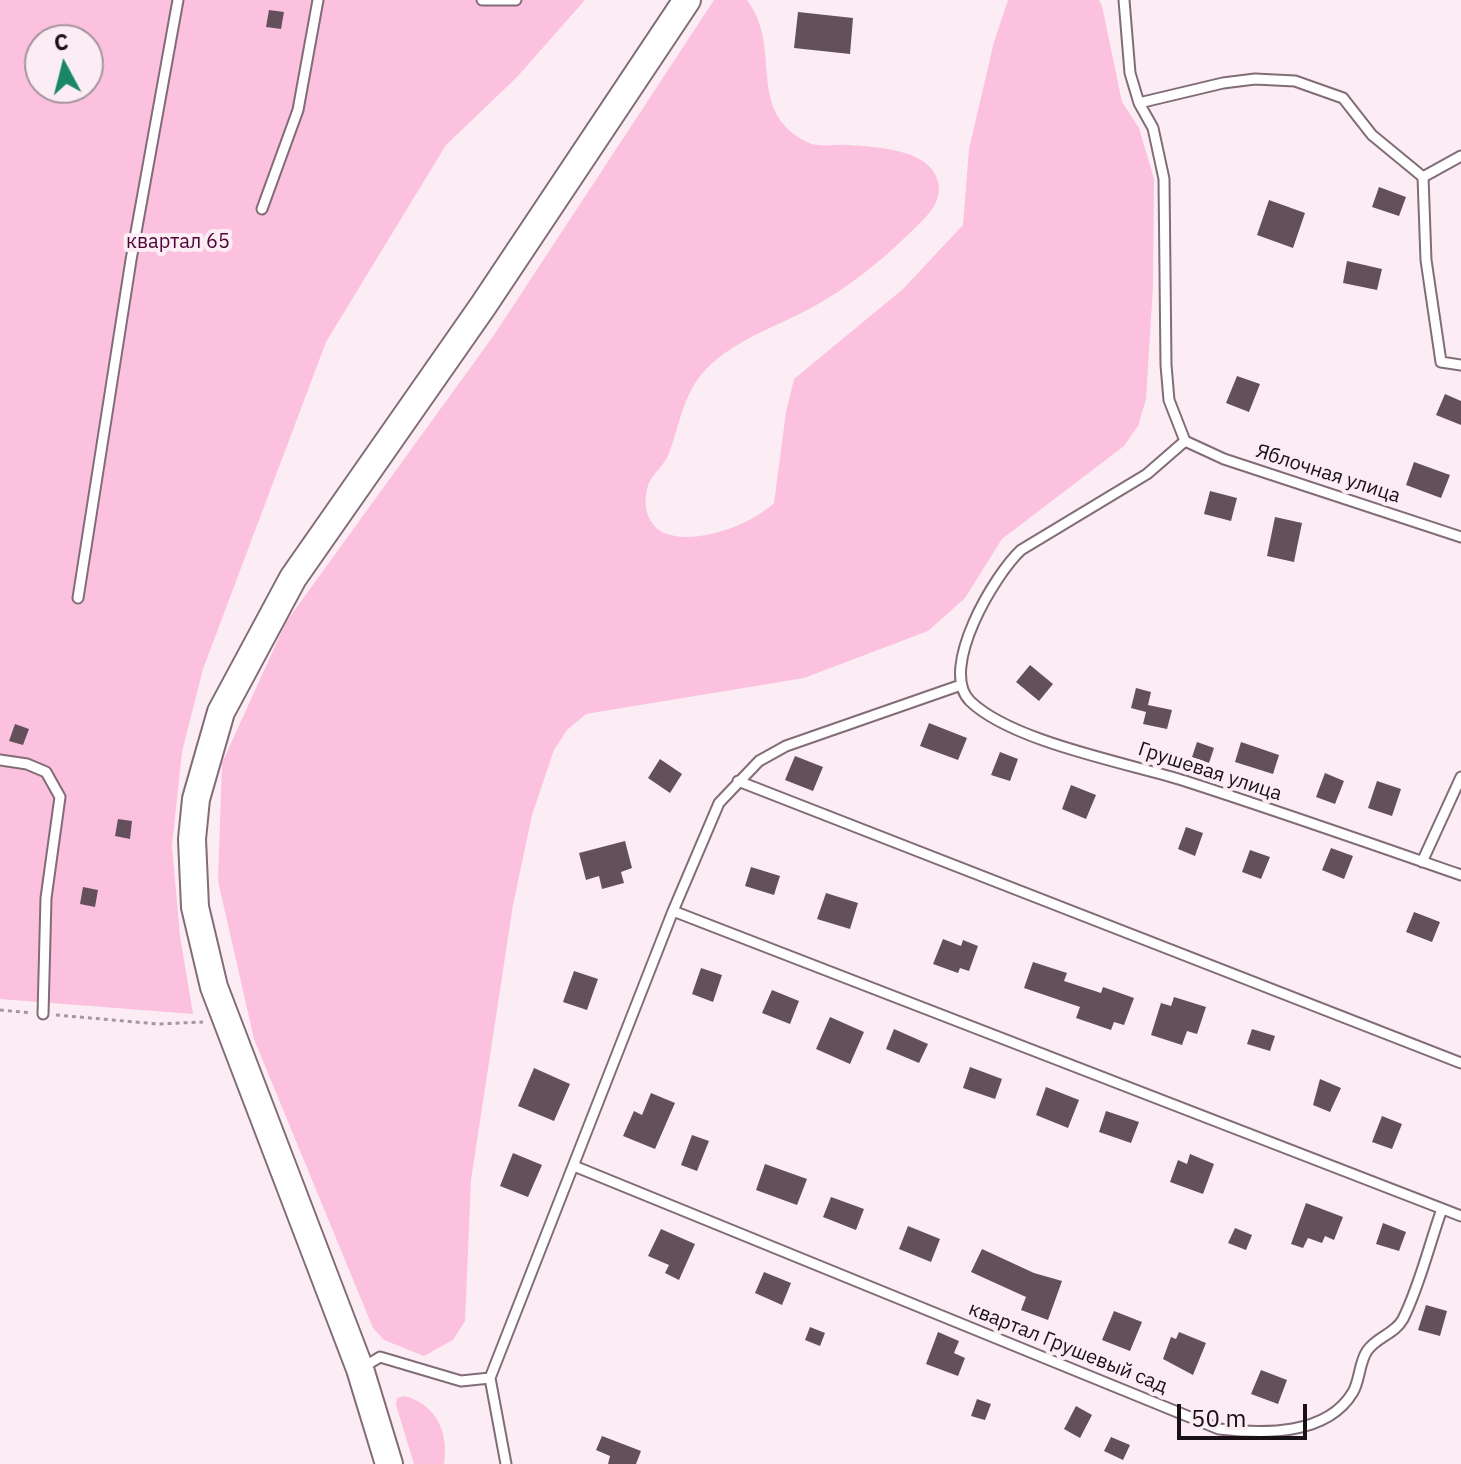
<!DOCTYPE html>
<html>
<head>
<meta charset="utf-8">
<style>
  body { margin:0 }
  #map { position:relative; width:1461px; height:1464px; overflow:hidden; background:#fcedf4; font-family:"IBM Plex Sans",sans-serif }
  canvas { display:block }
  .north { position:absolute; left:24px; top:24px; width:80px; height:80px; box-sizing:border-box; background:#fcedf4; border:2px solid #a2959b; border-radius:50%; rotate:353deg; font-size:22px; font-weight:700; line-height:32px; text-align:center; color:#1a1116 }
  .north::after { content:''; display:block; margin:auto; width:28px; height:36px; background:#1a8866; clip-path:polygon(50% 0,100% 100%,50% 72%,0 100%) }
  .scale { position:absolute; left:1177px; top:1404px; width:130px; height:36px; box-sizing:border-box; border:4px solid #1a1116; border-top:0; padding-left:10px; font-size:24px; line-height:28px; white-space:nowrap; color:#1a1116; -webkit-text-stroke:6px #fcedf4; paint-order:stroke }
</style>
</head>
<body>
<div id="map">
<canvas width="1461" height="1464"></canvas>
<div class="north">С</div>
<div class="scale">50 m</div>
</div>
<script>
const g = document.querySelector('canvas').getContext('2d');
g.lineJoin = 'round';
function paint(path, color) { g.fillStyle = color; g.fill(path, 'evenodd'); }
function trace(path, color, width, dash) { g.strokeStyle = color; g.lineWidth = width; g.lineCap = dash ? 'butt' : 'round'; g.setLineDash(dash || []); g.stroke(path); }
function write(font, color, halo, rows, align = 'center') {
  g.font = font + ' "IBM Plex Sans",sans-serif'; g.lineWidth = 8; g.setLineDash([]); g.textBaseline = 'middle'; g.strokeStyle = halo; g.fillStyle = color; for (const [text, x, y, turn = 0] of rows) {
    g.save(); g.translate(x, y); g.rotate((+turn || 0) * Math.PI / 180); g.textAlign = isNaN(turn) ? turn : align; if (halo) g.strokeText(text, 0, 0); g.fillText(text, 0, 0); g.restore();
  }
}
paint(new Path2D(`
  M0 0H585L517 77 446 145 326 342 203 669 182 752 172 846 180 936 193 1014 0 999ZM40 40H88V88H40Z
  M714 0H747C784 49 744 110 807 142 818 148 836 144 849 145 876 147 931 149 938 182 943 204 924 219 911 232 880 262 847 289 809 309 774 328 728 342 701 375 683 397 679 427 669 453 665 465 654 472 649 483 641 502 647 528 667 534 698 545 752 524 774 503L786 412 794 379 903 289 963 225 969 149 994 42 1008 0H1099L1102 6 1122 102 1139 128 1154 179 1153 287 1146 399 1138 426 1124 446 1002 539 965 598 928 631 804 678 586 714 567 730 554 750 532 815 513 905 471 1180 465 1321 453 1340 424 1356 384 1340 373 1328 254 1039 218 881 222 763 286 622 494 335Z
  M405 1396C437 1405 449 1433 444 1464H414L396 1405 397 1398Z`), '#fcc1df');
paint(new Path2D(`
  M269 10 284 12 281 29 266 27Z
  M798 12 853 18 850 54 794 48Z
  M1379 187 1406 197 1399 216 1372 207Z
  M1269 200 1305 213 1293 248 1257 235Z
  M1347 261 1382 269 1377 290 1343 283Z
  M1237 376 1260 384 1249 412 1226 403Z
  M1445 394 1461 401V425L1436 415Z
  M1414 462 1450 475 1441 498 1406 485Z
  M1210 491 1237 498 1231 521 1204 514Z
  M1275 517 1302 523 1294 562 1267 556Z
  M1030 665 1053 684 1039 701 1016 682Z
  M1136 688 1151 692 1148 705 1172 710 1167 729 1143 724 1146 712 1131 708Z
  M929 723 967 738 958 760 920 746Z
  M15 724 29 729 23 745 9 741Z
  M1197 742 1214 748 1209 763 1192 757Z
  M1241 742 1279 755 1273 774 1235 762Z
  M1000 752 1018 759 1010 781 991 775Z
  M795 756 823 767 813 791 785 780Z
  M660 759 682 774 670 793 648 778Z
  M1325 773 1344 781 1335 804 1316 797Z
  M1377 781 1401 789 1392 816 1368 808Z
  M1071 785 1096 795 1086 819 1062 809Z
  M118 819 132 821 130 839 115 836Z
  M1186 827 1203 833 1195 856 1178 849Z
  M625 841 632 868 621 872 624 883 602 889 599 876 586 880 579 853Z
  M1331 848 1353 856 1344 879 1322 870Z
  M1250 850 1270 857 1261 879 1242 872Z
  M751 867 780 876 774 895 745 886Z
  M83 887 98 890 95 907 80 904Z
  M826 893 858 903 850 929 817 919Z
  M1414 912 1440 922 1432 942 1406 932Z
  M943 939 961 946 963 940 978 946 969 971 960 968 958 973 933 964Z
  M1033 962 1067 973 1064 981 1101 993 1103 987 1134 998 1124 1025 1114 1022 1111 1030 1076 1018 1080 1007 1024 988Z
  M701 968 722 975 713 1002 692 994Z
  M574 971 598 979 587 1010 563 1002Z
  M772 990 799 1001 790 1024 762 1013Z
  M1174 997 1206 1007 1197 1034 1187 1031 1182 1045 1151 1035 1161 1003 1171 1006Z
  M830 1017 864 1032 850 1064 816 1049Z
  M894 1029 928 1044 919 1063 886 1049Z
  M1252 1029 1275 1036 1270 1051 1247 1044Z
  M970 1067 1002 1079 995 1099 963 1088Z
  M534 1068 570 1084 554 1121 518 1106Z
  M1320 1079 1341 1088 1330 1112 1313 1105Z
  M1046 1087 1079 1100 1068 1128 1036 1115Z
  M651 1093 675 1103 655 1149 623 1136 634 1111 642 1115Z
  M1106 1111 1139 1122 1131 1143 1099 1132Z
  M1382 1116 1402 1124 1392 1149 1372 1142Z
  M692 1135 709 1141 697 1171 681 1165Z
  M513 1153 542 1165 528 1197 500 1186Z
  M1190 1154 1214 1164 1203 1194 1170 1182 1178 1160 1187 1164Z
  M765 1164 807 1179 797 1205 756 1190Z
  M831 1197 864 1209 856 1230 823 1217Z
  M1306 1203 1343 1217 1334 1240 1325 1236 1322 1243 1308 1238 1303 1248 1291 1244Z
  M1383 1223 1406 1232 1399 1251 1376 1244Z
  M908 1226 940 1239 931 1262 899 1249Z
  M1235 1228 1252 1235 1246 1250 1228 1243Z
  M661 1229 695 1244 679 1280 665 1273 669 1265 648 1256Z
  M982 1249 1034 1273 1062 1281 1048 1320 1021 1310 1026 1297 971 1272Z
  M764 1272 791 1283 782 1305 755 1293Z
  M1426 1305 1447 1311 1440 1336 1418 1330Z
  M1114 1311 1142 1322 1130 1351 1102 1340Z
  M810 1327 825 1333 820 1346 805 1340Z
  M938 1332 959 1341 954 1353 965 1358 958 1376 926 1364Z
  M1179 1332 1206 1343 1193 1375 1163 1359 1171 1337 1176 1339Z
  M1261 1370 1287 1380 1278 1404 1251 1394Z
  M977 1399 991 1404 985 1420 971 1416Z
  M1076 1406 1092 1415 1080 1438 1064 1429Z
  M602 1436 641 1451 636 1464H608L610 1456 596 1450Z
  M1111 1437 1130 1445 1123 1460 1104 1451Z`), '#64505b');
const lane = new Path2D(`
  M482 0H516
  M1124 0 1130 73 1139 103 1153 128 1164 179 1166 365 1169 400 1185 441
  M1139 103 1223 83 1255 79 1295 81 1343 98 1372 135 1423 177 1461 156
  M1423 177 1426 260 1441 362 1461 365
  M262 209 298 110 318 0
  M1185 441 1147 474 1021 550C995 574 938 669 970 701 1012 742 1128 763 1185 781 1278 811 1369 843 1461 875
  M1185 441 1224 459 1461 537
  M78 598 131 260 178 0
  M0 760 27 764 46 772 60 797 46 898 43 1014
  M738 781 1461 1063
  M1422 862 1461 777
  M673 911 1461 1216
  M574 1166 1219 1429C1263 1434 1327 1436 1353 1392 1360 1380 1359 1363 1367 1351 1376 1337 1395 1334 1403 1319 1420 1285 1429 1245 1442 1209
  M362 1368 380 1357 461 1381 490 1378
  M506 1464 490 1378 673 911 719 803 759 761 786 746 961 685`);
const secondary = new Path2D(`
  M389 1464 360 1369 214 987 195 907 192 839 196 799 221 712 293 578 483 306 687 0`);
trace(lane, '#816c77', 13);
trace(secondary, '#816c77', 30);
trace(new Path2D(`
  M0 1010 32 1013
  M56 1015 158 1024 203 1022`), '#a4989e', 3, [4, 4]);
trace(lane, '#fff', 9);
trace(secondary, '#fff', 26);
write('20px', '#4f0536', '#fcedf4', [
  ["квартал 65",178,242]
]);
write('20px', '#1a1116', '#fcedf4', [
  ["Яблочная улица",1328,474,18],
  ["Грушевая улица",1210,772,18],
  ["квартал Грушевый сад",1068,1348,22]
]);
</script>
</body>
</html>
